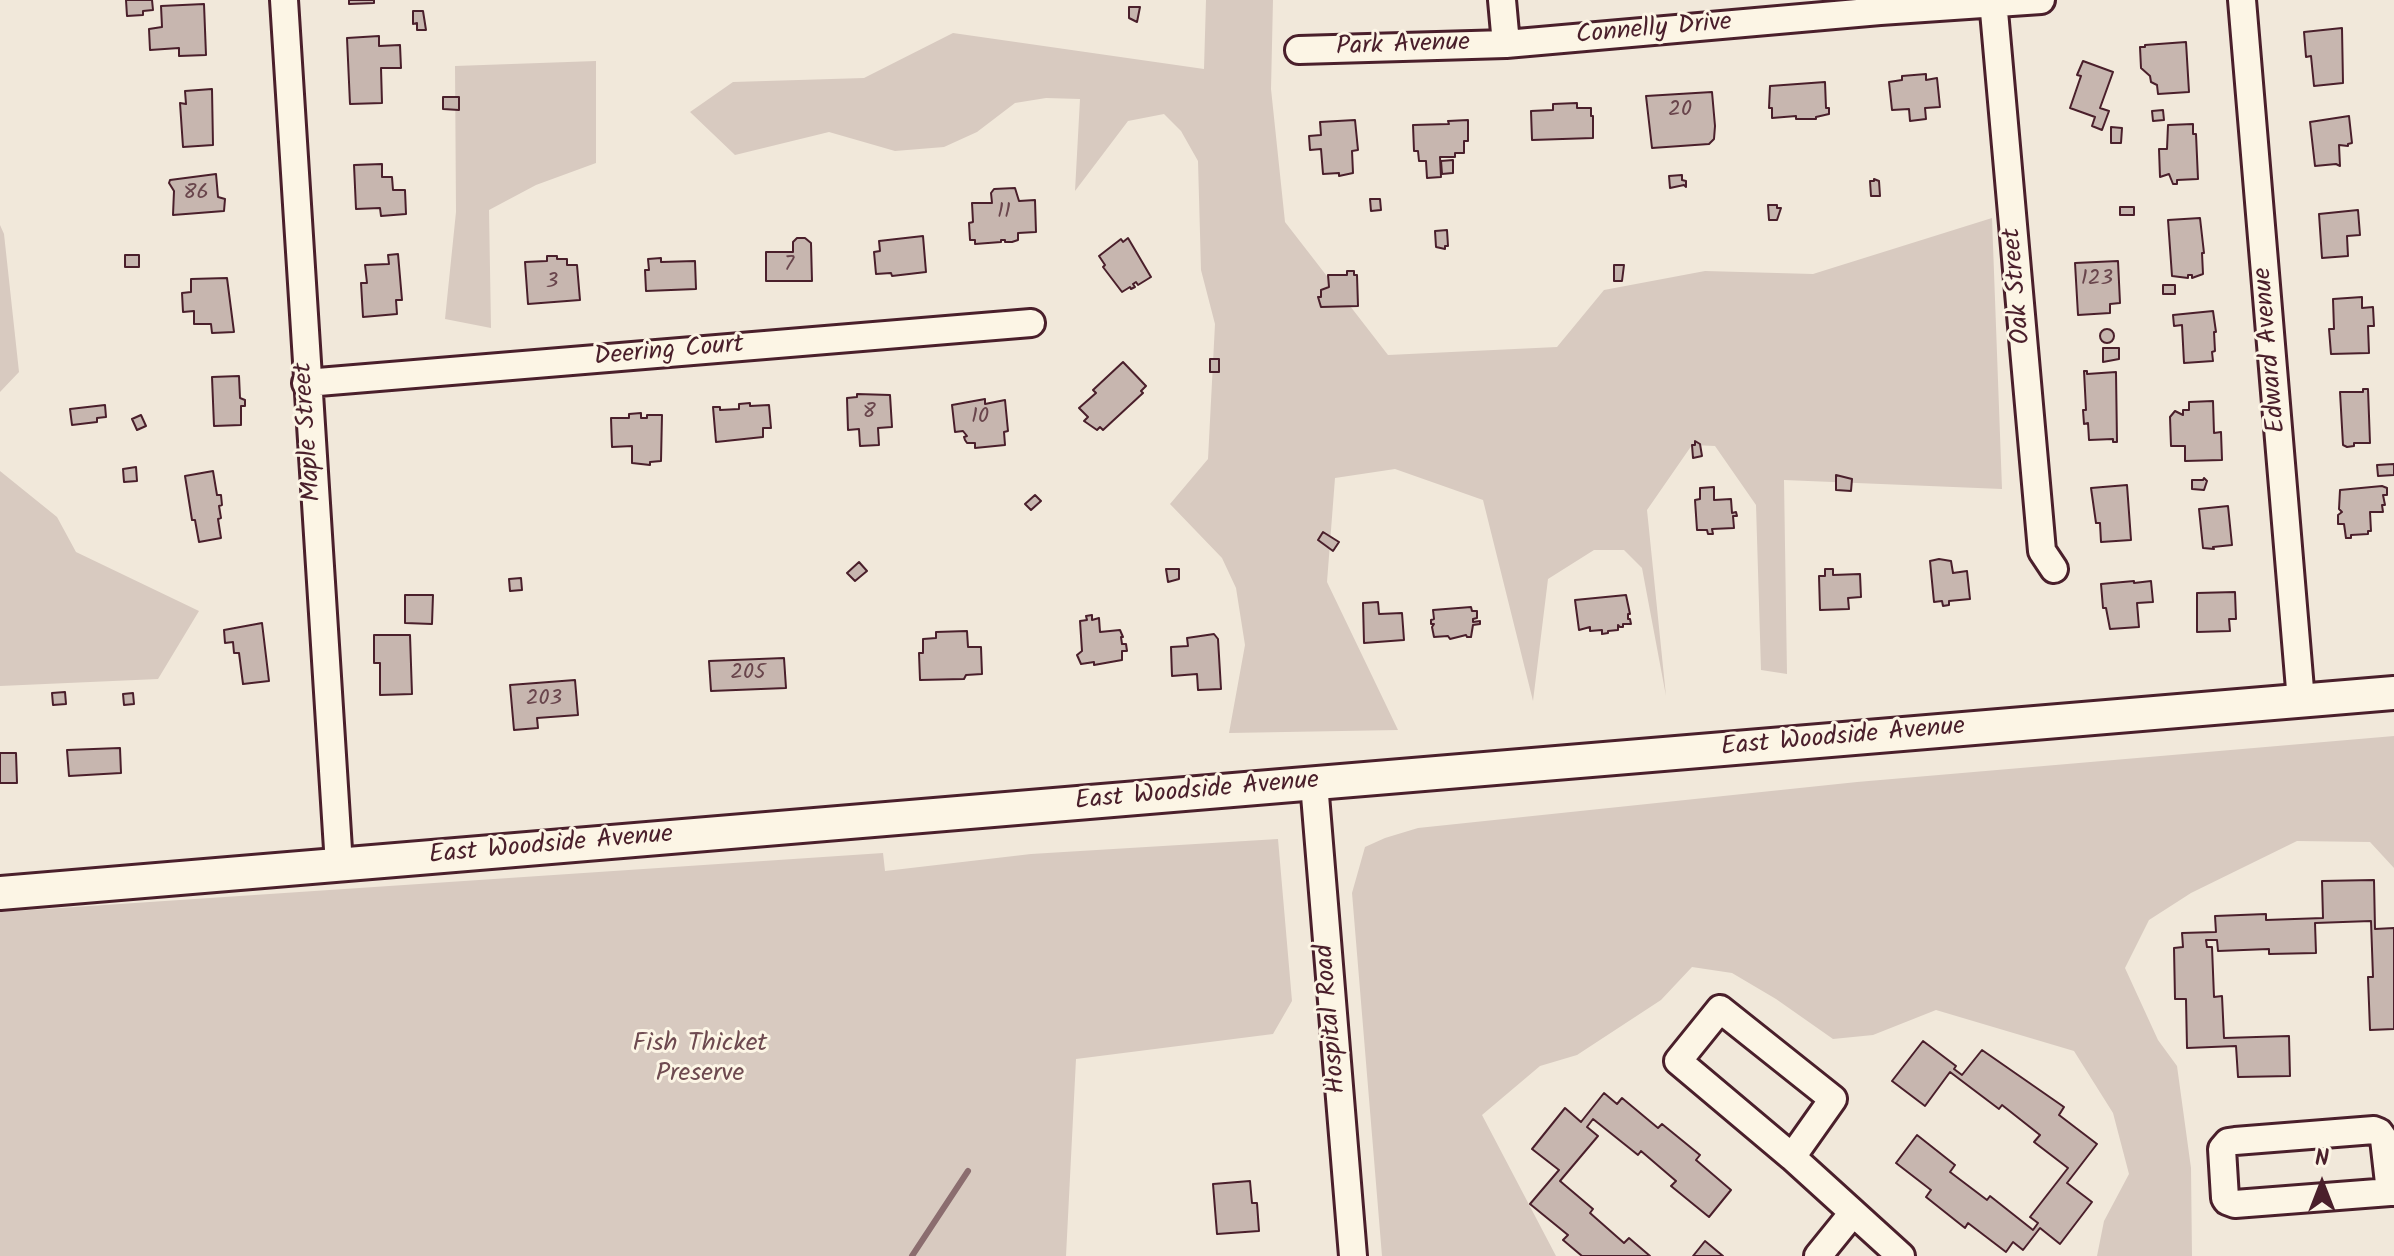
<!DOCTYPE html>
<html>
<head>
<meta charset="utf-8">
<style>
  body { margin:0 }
  #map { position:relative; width:2394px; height:1256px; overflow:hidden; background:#f1e8da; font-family:Kalam,sans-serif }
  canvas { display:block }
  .north { position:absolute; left:2282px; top:1144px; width:80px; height:80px; -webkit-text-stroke:6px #fcf5e5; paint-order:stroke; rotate:0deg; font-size:22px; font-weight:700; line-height:32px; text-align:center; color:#4a1f2b }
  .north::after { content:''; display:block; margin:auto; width:28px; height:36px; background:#4a1f2b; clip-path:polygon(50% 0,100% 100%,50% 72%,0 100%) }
</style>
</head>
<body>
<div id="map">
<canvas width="2394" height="1256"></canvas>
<div class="north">N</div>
</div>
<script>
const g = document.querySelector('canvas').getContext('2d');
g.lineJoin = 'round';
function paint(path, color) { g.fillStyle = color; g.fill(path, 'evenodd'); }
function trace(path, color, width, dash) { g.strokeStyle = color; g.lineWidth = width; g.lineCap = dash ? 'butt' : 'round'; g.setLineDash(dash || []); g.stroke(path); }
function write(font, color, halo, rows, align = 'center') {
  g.font = font + ' Kalam,sans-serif'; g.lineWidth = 6; g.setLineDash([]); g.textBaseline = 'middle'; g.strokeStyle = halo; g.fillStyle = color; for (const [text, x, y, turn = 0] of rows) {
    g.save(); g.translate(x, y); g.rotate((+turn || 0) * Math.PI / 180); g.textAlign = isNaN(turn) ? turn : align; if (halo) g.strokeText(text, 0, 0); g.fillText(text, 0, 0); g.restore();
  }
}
paint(new Path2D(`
  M1206 0H1273L1271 89 1285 222 1388 355 1557 347 1604 290 1705 271 1813 274 1992 218 2002 489 1784 480 1787 674 1761 670 1756 505 1715 446 1692 445 1647 510 1666 696 1642 568 1624 550H1594L1548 579 1533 701 1483 500 1395 469 1335 478 1327 582 1398 730 1229 733 1245 645 1236 588 1222 558 1170 504 1208 459 1215 324 1201 270 1198 161 1181 131 1164 114 1128 121 1075 191 1080 99 1046 98 1015 103 977 132 944 147 895 151 829 132 735 155 690 112 733 82 864 78 953 33 1204 69Z
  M596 61V163L536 185 489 210 491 328 445 319 456 212 455 66Z
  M0 225 4 234 19 372 0 392Z
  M0 471 57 517 76 552 199 611 158 679 0 686Z
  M2394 736V868L2370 842 2297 841 2191 893 2149 920 2125 968 2158 1040 2177 1066 2191 1168 2192 1256H2097L2104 1221 2129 1174 2113 1113 2074 1051 1936 1010 1873 1035 1833 1039 1776 999 1732 973 1692 967 1661 1000 1577 1055 1540 1066 1482 1115 1556 1256H1382L1352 893 1365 847 1385 838 1418 828 1857 782Z
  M1278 839 1292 1001 1273 1034 1076 1059 1066 1256H0V912L883 853 885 871 1031 854Z`), '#d8cac0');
trace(new Path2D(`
  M912 1256 968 1171`), '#8b6d6f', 6);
const building = new Path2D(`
  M126 0H152L153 10 143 11V15L127 16Z
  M349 0H374V3L349 4Z
  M204 4 206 55 179 56V48L150 50 149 29 162 27 161 6Z
  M1129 7H1140L1137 22 1129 18Z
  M413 11H423L426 30H417V23L413 24Z
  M2342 28 2343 83 2314 86 2311 56 2306 57 2304 32Z
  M379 36V46L400 45 401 68H381L382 103 350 104 347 38Z
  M2186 42 2189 92 2158 94 2157 85 2151 82 2150 76 2141 68 2140 47H2145V45Z
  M2083 61 2113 72 2100 108 2109 111 2102 130 2092 126 2095 117 2070 108 2081 76 2077 75Z
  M1926 74V80L1937 78 1940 107 1925 108 1926 119 1910 121 1909 109 1892 110 1889 82 1902 80V76Z
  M1825 82 1826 108H1829V114L1816 117V119H1796V116L1772 118V108H1769L1770 86Z
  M212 89 213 145 183 147 180 103 186 104 185 91Z
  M1712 92 1715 126 1714 139 1709 144 1652 148 1646 96Z
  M443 97H459V110L443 109Z
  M1577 103V108H1591V116H1593V138L1532 140 1531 111 1553 110V104Z
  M2163 110 2164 120 2153 121 2152 111Z
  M2349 116 2352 143 2348 144V146L2339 145 2340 166 2336 164 2315 166 2310 122Z
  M1355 120 1358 150 1352 151 1353 173 1339 176V173L1323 174 1321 149 1310 150 1309 136 1321 135 1320 122Z
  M1468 120V141H1464V153H1455V157H1440L1441 177 1427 178 1426 161H1419L1418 151H1414L1413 125 1449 124 1448 121Z
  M2193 124V134H2196L2198 179 2177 180V184H2173L2169 174 2160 177 2159 149H2167L2168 125Z
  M2111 127 2122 128 2121 143H2111Z
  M1453 160V173L1442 174 1441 161Z
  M382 164V177H392L393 190H405L406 214 381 216 380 208 356 209 354 165Z
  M216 174 218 197 225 199 224 211 173 215 174 191 169 183 170 180Z
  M1682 175V180L1686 181V187L1684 185 1670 188 1669 176Z
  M1874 179 1879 181 1880 196H1871L1870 181H1874Z
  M1015 188 1019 201 1035 200 1036 232 1018 233V240L1012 242H1005V240H1001V242L975 244V240H970L969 223 973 222 972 203H992L991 193 994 189Z
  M1370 199H1380L1381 210 1371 211Z
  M1768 205H1777V208H1781L1777 220H1769Z
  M2120 207H2134V215H2120Z
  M2358 210 2360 235 2347 236 2348 256 2322 258 2319 214Z
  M2200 218 2204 253H2202L2203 274 2192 278V275H2188V278L2172 276 2168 220Z
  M1447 230 1448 246H1445V249L1436 247 1435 231Z
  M923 236 926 272 892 276 891 273 876 274 874 252 880 251 879 241Z
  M797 238H805L811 243 812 281H766V252H793V242Z
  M1128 238 1151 277 1138 285 1136 282 1133 284 1135 287 1131 289 1130 287 1122 292 1103 267 1105 265 1099 256 1121 239 1123 242Z
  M398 254 402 300H396L397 314 363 317 361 283H367L365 265 389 264 388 255Z
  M125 255H139V267H125Z
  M547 256H557V259H567V265H577L580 300 528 304 525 262 547 261Z
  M661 258V262L695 261 696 289 646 291 645 270H649L648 259Z
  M2118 261 2120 303 2110 304V313L2078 315 2075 263Z
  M1614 265H1624L1622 281H1614Z
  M1347 271H1354V275H1357L1358 306 1321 307 1318 297H1321V290L1329 287 1328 275H1347Z
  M227 278 234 332 212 333 211 324H194V311L183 312 182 293 191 292V279Z
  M2163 285H2175V294H2163Z
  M2362 297V308L2373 307 2374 326H2368L2369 353 2331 354 2329 329H2334L2333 299Z
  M2213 311 2216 332H2214L2215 351 2212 352 2213 361 2184 363 2182 325 2174 326 2173 315Z
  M2100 336a7 7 0 1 1 14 0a7 7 0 1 1-14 0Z
  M2103 348H2119V359L2103 362Z
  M1210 359H1219V372H1210Z
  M1123 362 1146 386 1141 391 1143 393 1103 430 1100 427 1097 430 1084 421 1088 417 1079 408 1096 393 1093 390Z
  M2084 371H2087V374L2116 372 2117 442H2113V439L2089 440 2088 423 2084 424 2083 410H2086Z
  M239 376 240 398 245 400V406H241V425L214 426 212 377Z
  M2363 389H2368L2370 443H2354V446L2347 447 2343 445 2340 392H2363Z
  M857 394 890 395 892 427 878 428 879 445 860 446 859 429 848 430 847 398 857 397Z
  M985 399V404L1005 400 1008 431 1004 432 1005 445 975 448V443H967L965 440 964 437 967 436 963 431 955 432 952 405Z
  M2213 401 2214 433 2221 432 2222 460 2185 461V446H2171L2170 417 2175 411 2183 415V410H2189V402Z
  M750 403V406L769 405 771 428H763V437L716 442 713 407H720V410L739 409V404Z
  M105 405 106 417 97 418V422L72 425 70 409Z
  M641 413V418H647V415H662L661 461 650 462V465L632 463V446L612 447 611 418H629V414Z
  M141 415 146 426 137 430 132 419Z
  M1695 441 1700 444 1702 456 1693 458 1692 445H1695Z
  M2394 464V475L2378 476 2377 465Z
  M136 467 137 481 124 482 123 469Z
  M213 471 217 495H221L222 505 219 506 221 518 218 519 221 538 199 542 195 520H192L185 476Z
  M1836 475 1852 479 1851 491 1836 490Z
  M2204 478 2207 481 2204 490 2192 489V480H2203Z
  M2127 485 2131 540 2101 542 2100 523H2096L2091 488Z
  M2382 486 2387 488V495H2383L2385 505H2382L2383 512H2370L2371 531H2368V534L2351 535V538H2346L2344 524H2338V515L2342 512 2339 509 2340 490Z
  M1714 487V500L1731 499 1732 513 1736 512 1737 516H1733L1734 528 1712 529 1713 534H1708L1707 530H1697L1695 500 1700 499V488Z
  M1035 495 1041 501 1031 510 1025 504Z
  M2228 506 2232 545 2213 547 2214 549 2203 548 2199 509Z
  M1323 532 1339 542 1333 551 1318 540Z
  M1939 559 1951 561 1953 573 1967 571 1970 599 1949 601V605L1943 606 1942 601 1934 602 1930 561Z
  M859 562 867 571 855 581 847 573Z
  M1166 569H1179V579L1168 582Z
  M1825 569H1833V575L1860 574 1861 597 1848 598 1849 609 1820 610 1819 576H1825Z
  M521 578 522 590 510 591 509 579Z
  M2134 581V583L2151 581 2153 602 2137 603 2139 627 2110 629 2106 608H2103L2101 584Z
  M2235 592 2236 619H2229L2230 631 2197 632V593Z
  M405 595H433L432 624 405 623Z
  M1626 595 1630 614H1628V619H1630L1631 624H1623V627H1620L1618 625V630L1608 631V633L1602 634V630L1590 631V627L1579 630 1575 600Z
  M1378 602 1379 614 1402 613 1404 640 1364 643 1363 603Z
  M1471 607 1472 611H1477V618L1473 619V622L1480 621V624L1473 625 1471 637H1467L1466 635 1450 639 1448 636 1434 637 1432 627 1434 624H1431V620L1434 619 1433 610Z
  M1092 615V620L1099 618 1100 632 1120 630 1123 637H1121L1122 644H1126L1127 651H1122V660L1094 665V662L1081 664 1077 655 1082 651 1080 621 1087 620 1086 616Z
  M262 623 269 681 243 684 239 653H234L233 642 225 643 224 630Z
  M967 631 968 647H981L982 674 966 675 964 679 920 680 919 653H923V639L936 638V632Z
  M1214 634 1218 639 1221 689 1198 690 1197 674 1172 676 1171 647 1188 646 1187 638Z
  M374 635H410L412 694 380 695V663H374Z
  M784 658 786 688 711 691 709 661Z
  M575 680 578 715 537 718 538 728 514 730 510 685Z
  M65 692 66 704 53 705 52 693Z
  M133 693 134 704 124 705 123 694Z
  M120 748 121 773 69 776 67 750Z
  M0 753H16L17 783H0Z
  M2374 880 2375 929 2394 928V1029L2370 1030 2368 977H2373L2371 921 2315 923 2316 953 2269 954V949L2218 951 2217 940H2206L2207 947H2212L2214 997 2222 996 2224 1038 2289 1036 2290 1076 2238 1077 2236 1046 2187 1048 2186 999H2175L2174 948 2183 947 2182 933 2216 932 2215 916 2266 914V920L2323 918 2322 881Z
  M1923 1041 1956 1066 1954 1069 1962 1075 1982 1050 2064 1107 2059 1115 2097 1144 2067 1183 2092 1202 2060 1244 2040 1228 2023 1250 2013 1242 2006 1252 1968 1223 1965 1228 1926 1197 1931 1190 1896 1163 1917 1135 1955 1165 1950 1172 1987 1200 1990 1196 2033 1230 2038 1223 2030 1217 2068 1168 2034 1142 2040 1135 2002 1105 1999 1109 1950 1072 1925 1106 1892 1081Z
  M1604 1093 1617 1104 1622 1098 1658 1128 1662 1124 1700 1155 1696 1160 1731 1190 1709 1217 1671 1186 1676 1181 1641 1151 1638 1155 1593 1119 1587 1127 1598 1136 1560 1181 1593 1209 1590 1213 1624 1243 1629 1238 1650 1256H1582L1563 1240 1568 1235 1530 1204 1559 1170 1532 1149 1565 1108 1581 1122Z
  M1250 1181 1252 1203H1257L1259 1231 1217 1234 1213 1184Z
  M1705 1241 1723 1256H1693Z`);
paint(building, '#c7b6af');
trace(building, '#4a1f2b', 2);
const minor = new Path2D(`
  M284 0 339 865
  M1502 0 1506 44
  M1993 0 2042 551 2054 569
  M2242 0 2301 701
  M1299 50 1506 44 1880 11 2041 0
  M306 383 1031 323
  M1314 783 1353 1256
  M1792 1157 1833 1099 1720 1009 1678 1061 1792 1157 1901 1256
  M2390 1192 2384 1139 2379 1132 2374 1130 2235 1141 2228 1142 2222 1149 2225 1198 2227 1201 2235 1204 2390 1192H2394
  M1818 1256 1852 1214`);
const major = new Path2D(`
  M0 893 2394 693`);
trace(minor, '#4a1f2b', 32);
trace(major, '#4a1f2b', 38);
trace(minor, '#fcf5e5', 26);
trace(major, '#fcf5e5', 32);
write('22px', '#69454c', null, [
  ["20",1680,111],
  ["86",196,194],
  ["11",1004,213],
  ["7",789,266],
  ["123",2097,280],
  ["3",552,283],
  ["8",869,413],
  ["10",980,418],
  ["205",748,674],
  ["203",544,700]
]);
write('26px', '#4a1f2b', '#fcf5e5', [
  ["Connelly Drive",1654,31,-5],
  ["Park Avenue",1403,47,-2],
  ["Oak Street",2019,286,-95],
  ["Edward Avenue",2272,350,-95],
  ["Deering Court",669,353,-5],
  ["Maple Street",310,432,-94],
  ["East Woodside Avenue",1843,739,-5],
  ["East Woodside Avenue",1197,793,-5],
  ["East Woodside Avenue",551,847,-5],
  ["Hospital Road",1333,1019,-95]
]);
write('26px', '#6e4a50', '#fcf5e5', [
  ["Fish Thicket",700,1046],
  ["Preserve",700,1076]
]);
</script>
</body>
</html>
